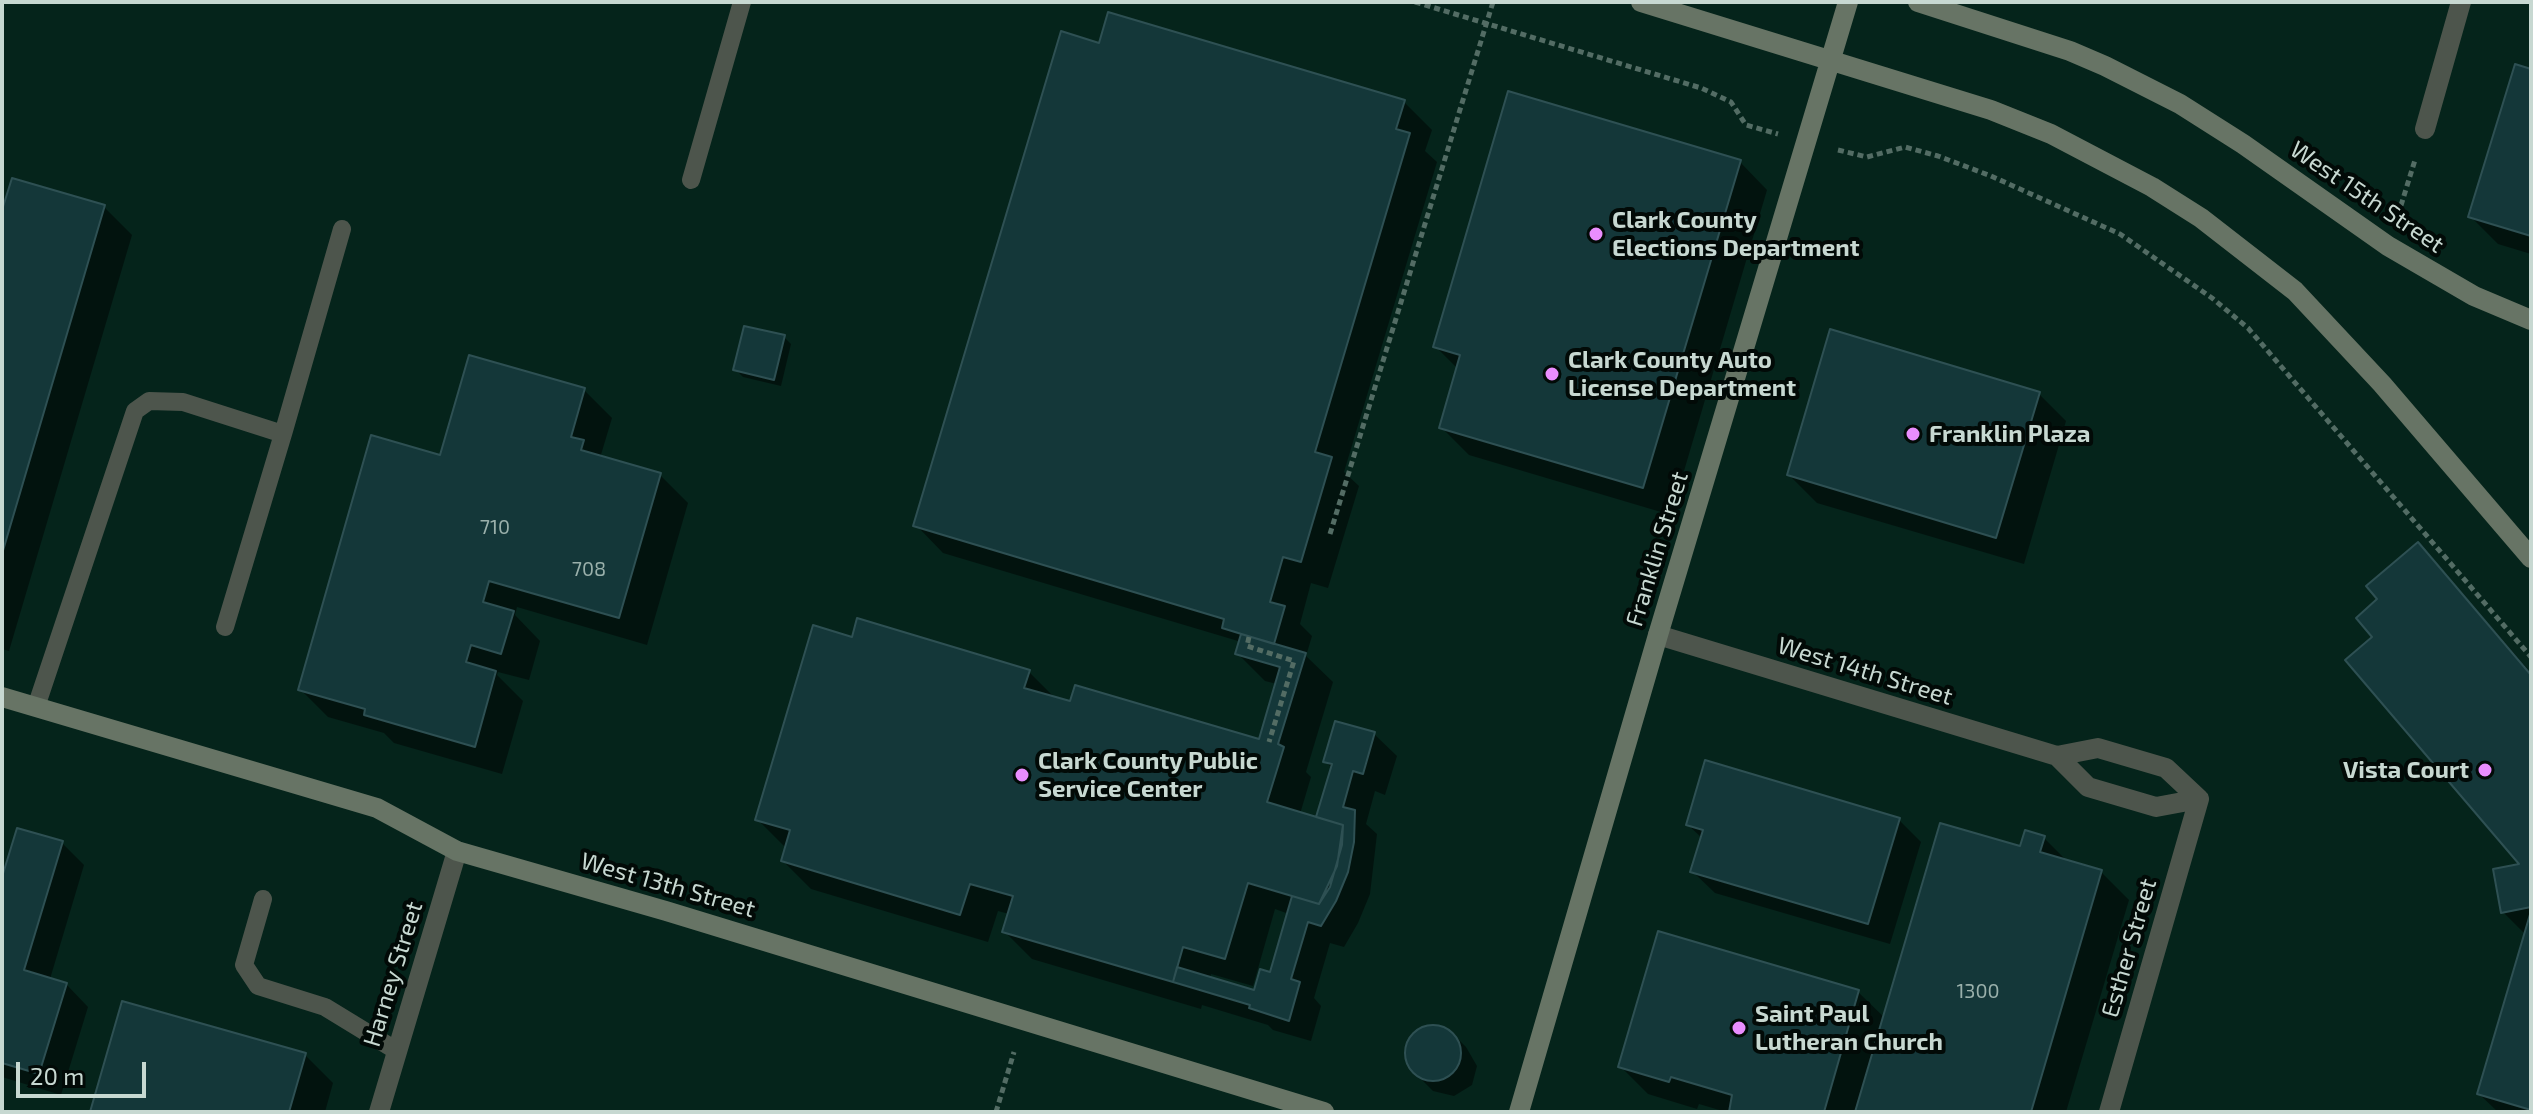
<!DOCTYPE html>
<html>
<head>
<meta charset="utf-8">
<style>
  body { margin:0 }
  #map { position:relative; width:2533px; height:1114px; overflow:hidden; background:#05241b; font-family:"Exo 2",sans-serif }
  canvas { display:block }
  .frame { position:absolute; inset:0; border:4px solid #c7d8d1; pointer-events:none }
  .scale { position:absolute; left:16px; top:1062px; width:130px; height:36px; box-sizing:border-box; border:4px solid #c7d8d1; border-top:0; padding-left:10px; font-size:24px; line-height:28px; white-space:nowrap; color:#c7d8d1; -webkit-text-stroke:6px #020a07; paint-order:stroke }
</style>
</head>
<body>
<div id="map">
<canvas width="2533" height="1114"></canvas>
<div class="frame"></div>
<div class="scale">20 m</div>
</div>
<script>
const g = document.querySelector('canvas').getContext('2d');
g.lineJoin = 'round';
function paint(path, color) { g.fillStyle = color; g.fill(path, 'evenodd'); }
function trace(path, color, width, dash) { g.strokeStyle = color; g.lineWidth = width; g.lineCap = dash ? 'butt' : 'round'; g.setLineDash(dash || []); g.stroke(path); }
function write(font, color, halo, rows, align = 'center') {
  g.font = font + ' "Exo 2",sans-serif'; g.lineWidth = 8; g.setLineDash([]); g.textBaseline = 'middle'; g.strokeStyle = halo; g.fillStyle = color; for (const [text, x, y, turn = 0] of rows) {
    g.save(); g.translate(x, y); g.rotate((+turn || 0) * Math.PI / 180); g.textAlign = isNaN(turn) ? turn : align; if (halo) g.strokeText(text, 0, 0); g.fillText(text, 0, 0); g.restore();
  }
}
paint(new Path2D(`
  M1101 45 1404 102 1432 130 1425 151 1437 162 1344 472 1359 486 1328 588 1311 583 1300 624 1312 636 1306 656 1333 682 1306 772 1311 777 1300 814 1324 821 1333 769 1325 761 1337 723 1374 734 1397 756 1385 795 1375 791 1366 824 1377 834 1370 894 1358 923 1344 947 1330 943 1314 998 1321 1006 1311 1041 1273 1030 1268 1025 1202 1005 1201 1009 1032 959 1004 931 1009 914 998 911 988 942 811 889 783 861 785 847 757 819 853 639 1029 672 1056 699 1261 742 1277 684 1265 681 1237 653 1240 644 1238 641 943 553 916 525ZM1275 909 1289 914 1272 975 1255 992 1210 978 1211 974 1253 986Z
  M2531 71V254L2498 244 2470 216Z
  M1740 162 1767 190 1671 515 1469 455 1441 427 1458 369 1435 346Z
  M104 207 132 235 9 651 2 649V217Z
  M784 337 791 344 781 386 743 377 735 369Z
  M584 390 612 418 600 458 660 475 688 503 647 645 517 607 515 615 540 641 529 680 498 672 497 675 523 701 502 774 394 743 384 733 328 717 300 689 442 458Z
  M2038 393 2066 421 2024 564 1817 503 1789 475Z
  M2418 545 2445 573 2531 673V1112H2498L2479 1094 2526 935 2503 912 2523 865 2375 637 2380 600Z
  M1899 820 1921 842 1890 944 1715 893 1692 871 1702 838 1688 825Z
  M2044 838 2069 863 2101 872 2129 900 2066 1112H1726L1699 1104 1697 1109 1648 1094 1620 1066 1858 992 1885 1018 2022 849Z
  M62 843 84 865 50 979 66 984 88 1007 61 1095 2 1077V884Z
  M1430 1026 1450 1031 1466 1047 1477 1066 1472 1085 1454 1096 1433 1091 1417 1075 1406 1056 1412 1036Z
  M305 1055 333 1083 325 1112H92Z`), '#0007');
const building = new Path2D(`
  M1108 12 1405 100 1396 129 1410 133 1315 452 1332 457 1301 562 1283 557 1270 602 1285 606 1274 644 1222 628 1224 619 913 526 1061 31 1099 43Z
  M2515 64 2531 69V236L2468 217Z
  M1508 91 1741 160 1643 488 1439 428 1460 355 1433 347Z
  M12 178 105 205 2 554V210Z
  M744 326 785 335 774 380 733 370Z
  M1830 329 2040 392 1996 538 1787 475Z
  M469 355 585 388 571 437 584 440 581 450 661 473 619 618 489 581 483 602 514 611 501 654 471 645 466 662 496 671 475 747 364 715 365 709 298 690 371 435 440 455Z
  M2418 542 2531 675V907L2501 913 2493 869 2519 864 2345 660 2372 637 2356 618 2377 599 2366 586Z
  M857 618 1030 670 1024 688 1070 701 1075 685 1259 739 1280 667 1235 654 1241 634 1306 653 1278 744 1284 747 1267 802 1343 825 1337 866 1319 904 1248 883 1225 959 1183 947 1173 982 1002 932 1013 896 970 884 960 915 781 861 790 830 755 820 813 625 852 637Z
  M1335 721 1375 732 1363 774 1353 771 1343 807 1355 810 1354 842 1348 872 1336 901 1321 926 1308 922 1291 979 1300 982 1289 1021 1249 1008 1250 1005 1173 982 1177 967 1254 990 1260 969 1270 972 1292 896 1319 904 1330 887 1342 845 1343 825 1316 817 1332 764 1323 762Z
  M1705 760 1900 818 1868 924 1690 872 1703 830 1686 825Z
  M1940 823 2020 846 2025 830 2045 836 2040 852 2102 870 2031 1112H1855Z
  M17 828 63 841 24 970 67 983 39 1074 2 1063V877Z
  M2531 911V1110L2477 1094Z
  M1658 931 1859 990 1824 1112H1729L1732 1095 1671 1077 1669 1082 1618 1067Z
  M122 1001 306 1053 289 1112H90Z
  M1405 1053a28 28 0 1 1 56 0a28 28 0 1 1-56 0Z`);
paint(building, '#143739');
trace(building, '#2e5053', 2);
trace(new Path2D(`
  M1415 2 1701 88 1731 102 1746 125 1778 134
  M1838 150 1867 157 1905 147 1938 156 1991 176 2120 234 2212 298 2248 328 2531 657
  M2398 215 2415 160
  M1330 534 1493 2
  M1249 637 1247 646 1294 661 1269 742
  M996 1112 1014 1052`), '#536c64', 5, [6, 4]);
trace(new Path2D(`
  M691 180 742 2
  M283 434 342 229
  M36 707 135 411 149 401 183 402 283 434 225 627
  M263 899 244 965 258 986 325 1007 397 1051`), '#4d554c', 18);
trace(new Path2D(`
  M2425 129 2461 2
  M1658 635 2057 756 2098 748 2166 768 2199 799
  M2057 756 2088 787 2156 807 2199 799
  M379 1112 457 851
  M2109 1112 2199 799`), '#4d554c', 20);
trace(new Path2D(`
  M1641 2 1991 110 2051 134 2152 187 2201 218 2295 291 2382 384 2531 558
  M1918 2 2070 51 2105 66 2180 104 2243 144 2388 246 2474 296 2531 320
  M2 697 377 808 457 851 666 911 1324 1112
  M1519 1112 1658 635 1848 2`), '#677465', 20);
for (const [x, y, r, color] of [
  [1596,234,8,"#e98dfe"],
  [1552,374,8,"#e98dfe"],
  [1913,434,8,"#e98dfe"],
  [2485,770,8,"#e98dfe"],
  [1022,775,8,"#e98dfe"],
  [1739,1028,8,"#e98dfe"]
]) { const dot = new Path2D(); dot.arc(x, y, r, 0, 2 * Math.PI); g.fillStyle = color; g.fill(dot); trace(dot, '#020a07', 3); }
write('20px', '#9ab0ab', null, [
  ["710",495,527],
  ["708",589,569],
  ["1300",1978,991]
]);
write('24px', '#c7d8d1', '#020a07', [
  ["West 15th Street",2367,197,34],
  ["Franklin Street",1657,549,-73],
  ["West 14th Street",1865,671,17],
  ["West 13th Street",668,885,16],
  ["Esther Street",2129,948,-74],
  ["Harney Street",393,974,-73]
]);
write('bold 24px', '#c7d8d1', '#020a07', [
  ["Clark County",1612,220],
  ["Elections Department",1612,248],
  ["Clark County Auto",1568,360],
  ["License Department",1568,388],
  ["Franklin Plaza",1929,434],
  ["Clark County Public",1038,761],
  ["Service Center",1038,789],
  ["Vista Court",2469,770,"right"],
  ["Saint Paul",1755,1014],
  ["Lutheran Church",1755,1042]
], 'left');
</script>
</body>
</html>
